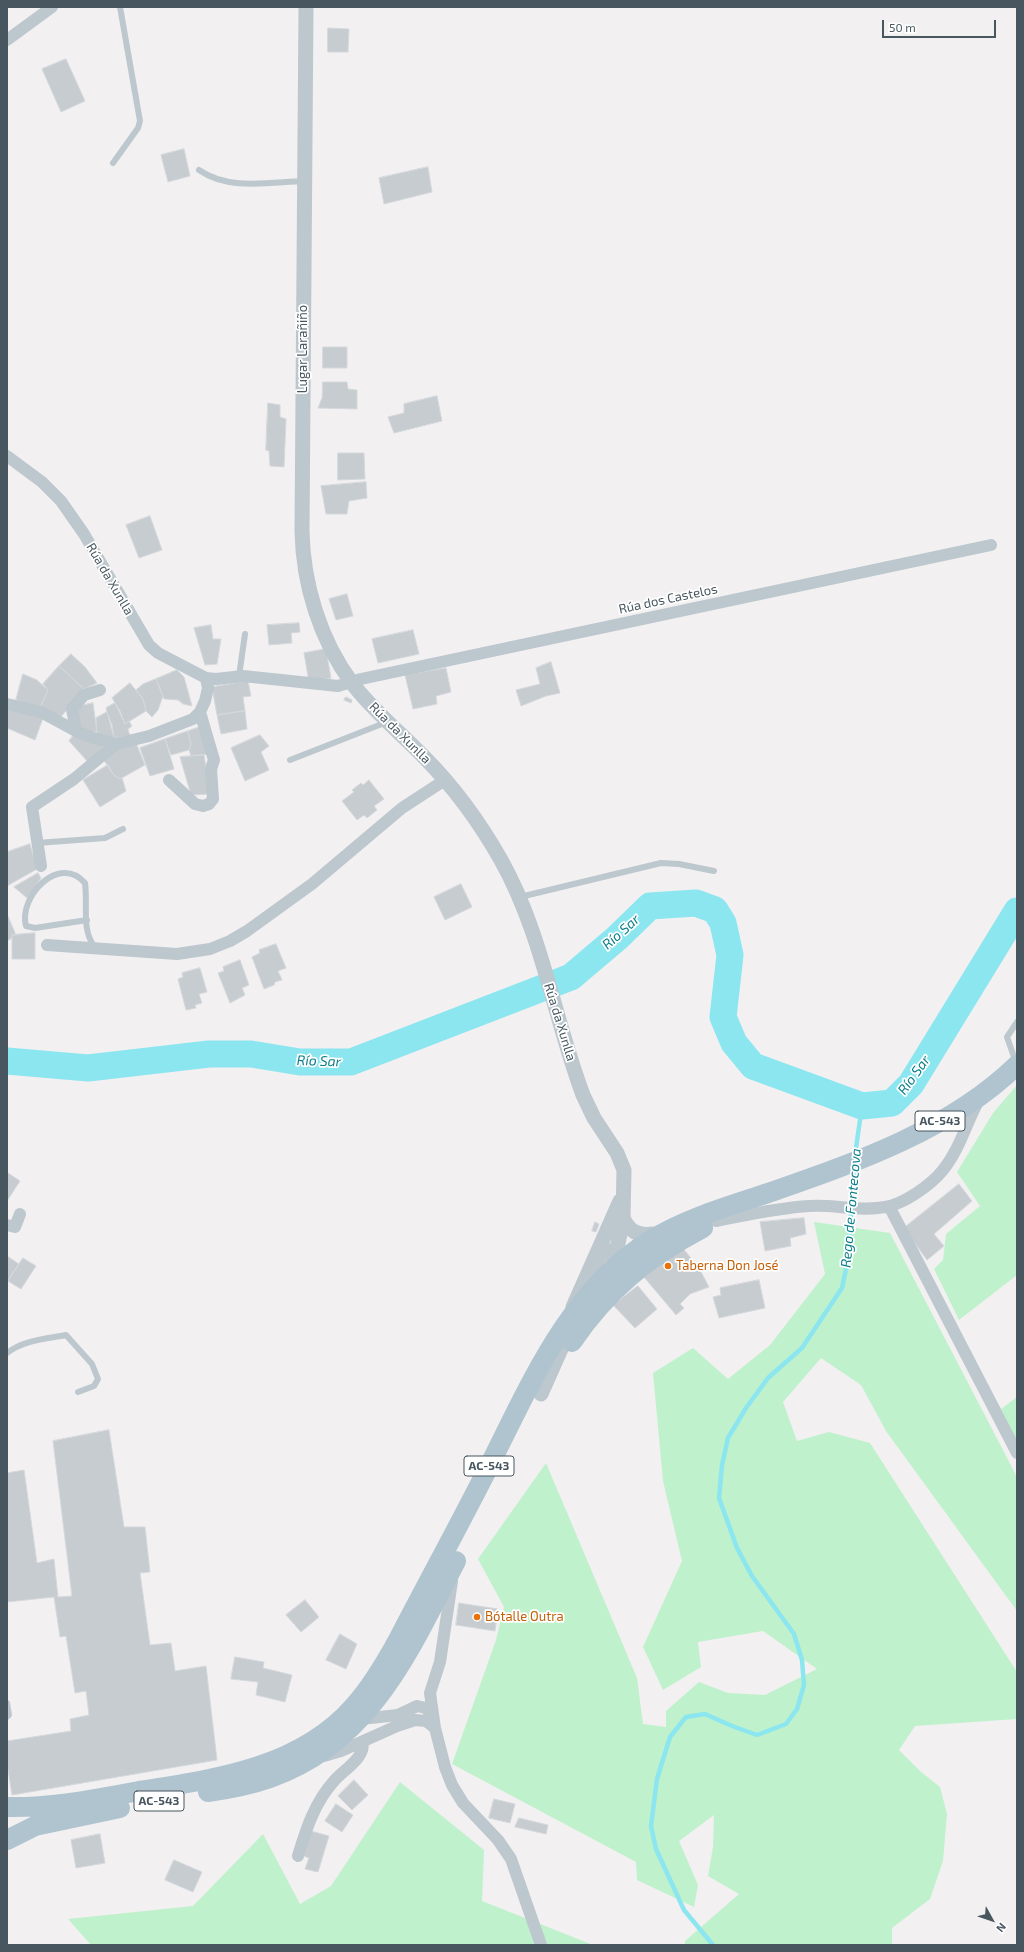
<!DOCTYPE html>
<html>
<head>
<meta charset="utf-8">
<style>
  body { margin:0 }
  #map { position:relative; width:1024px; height:1952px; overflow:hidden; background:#f3f0f1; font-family:"Exo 2",sans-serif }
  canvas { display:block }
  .frame { position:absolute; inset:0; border:8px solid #48575f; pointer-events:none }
  .north { position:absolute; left:972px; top:1900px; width:40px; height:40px; -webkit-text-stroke:3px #fff; paint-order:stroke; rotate:130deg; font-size:11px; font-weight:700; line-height:16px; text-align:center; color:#48575f }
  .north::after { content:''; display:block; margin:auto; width:14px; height:18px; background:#48575f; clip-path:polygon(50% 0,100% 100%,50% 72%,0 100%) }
  .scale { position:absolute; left:882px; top:20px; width:114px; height:18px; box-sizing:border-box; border:2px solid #48575f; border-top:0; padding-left:5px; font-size:12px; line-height:14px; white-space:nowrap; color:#48575f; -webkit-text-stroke:3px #fff; paint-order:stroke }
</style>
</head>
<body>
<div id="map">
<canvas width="1024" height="1952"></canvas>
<div class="frame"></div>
<div class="north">N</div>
<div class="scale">50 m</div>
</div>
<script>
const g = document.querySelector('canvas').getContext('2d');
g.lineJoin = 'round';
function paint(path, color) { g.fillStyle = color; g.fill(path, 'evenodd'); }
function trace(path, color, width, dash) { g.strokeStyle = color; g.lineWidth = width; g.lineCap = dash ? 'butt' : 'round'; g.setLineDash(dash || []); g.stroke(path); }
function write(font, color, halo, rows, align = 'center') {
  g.font = font + ' "Exo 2",sans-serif'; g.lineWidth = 3.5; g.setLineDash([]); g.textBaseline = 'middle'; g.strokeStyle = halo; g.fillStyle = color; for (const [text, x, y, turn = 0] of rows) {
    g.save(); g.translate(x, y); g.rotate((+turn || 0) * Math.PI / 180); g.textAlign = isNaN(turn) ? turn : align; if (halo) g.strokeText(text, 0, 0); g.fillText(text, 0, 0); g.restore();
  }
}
paint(new Path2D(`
  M1017 1085V1275L959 1320 934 1269 943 1260 946 1234 980 1206 957 1172 993 1113Z
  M814 1222 890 1233 1017 1477V1611L886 1431 861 1385 821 1358 783 1402 797 1441 829 1432 870 1443 1017 1672V1719L915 1726 899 1750 920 1771 940 1787 947 1814 943 1861 930 1899 892 1928V1945H685V1941L739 1894 708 1876 713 1847 714 1815 679 1841 698 1885 694 1907 637 1880 636 1862 452 1764 496 1640 504 1607 478 1559 546 1463 637 1678 643 1724 666 1727V1711L699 1682 728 1693 765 1695 817 1669 763 1631 698 1642 701 1667 663 1690 643 1647 682 1561 663 1481 653 1373 693 1348 728 1379 770 1345 825 1274Z
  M1017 1397V1441L1001 1409Z
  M400 1782 484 1850 482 1901 593 1945H91L68 1919 193 1906 263 1834 300 1904 331 1886Z`), '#bff1cc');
trace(new Path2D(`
  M855 1155 862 1106
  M713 1945 684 1910 656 1849 651 1826 657 1779 670 1737 686 1717 705 1714 732 1726 757 1735 786 1724 797 1709 804 1685 802 1660 794 1634 752 1576 737 1548 719 1498 722 1465 728 1438 746 1408 768 1378 802 1348 842 1288 848 1259 854 1168`), '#8be6ef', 4.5);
trace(new Path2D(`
  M7 1061 88 1068 209 1054H251L300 1062H351L571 977 617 938 650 906 696 903 715 910 723 923 730 955 723 1017 734 1043 753 1066 862 1106 892 1103 911 1084 1017 911`), '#8be6ef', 27);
const building = new Path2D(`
  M328 28 349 29 348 52H328Z
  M66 59 85 101 61 112 42 69Z
  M184 149 190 176 168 182 161 155Z
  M428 167 432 192 384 204 379 178Z
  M323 347H347V368H323Z
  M323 382H347L348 389 357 390V409L318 408 322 398Z
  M437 396 442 421 394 433 388 417 404 413V404Z
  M268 403 280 405V417L286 419 284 467 270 466 269 451 266 450Z
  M338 453H364L365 479 338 480Z
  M366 482 367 498 349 501 347 514H326L321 486Z
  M150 516 162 550 139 558 126 525Z
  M347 594 353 616 336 620 329 599Z
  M299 623 300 632 291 633 292 643 269 645 267 625Z
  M211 625 213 639H221L217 664 205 665 194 628Z
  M413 630 419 654 378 663 372 639Z
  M326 649 331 678 309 682 304 653Z
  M71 654 85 667 97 683 84 689 59 666Z
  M551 662 560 693 546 696 521 706 516 690 540 684 536 668Z
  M59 666 84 689 60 718 40 708 48 690 43 684Z
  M446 668 451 692 436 696 437 704 413 709 405 675Z
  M177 670 184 677 192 706 183 704 178 700 164 699 156 679Z
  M23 674 37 680 48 690 40 708 16 700Z
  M156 679 163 696 158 710 152 717 146 711 143 699 136 690 143 684Z
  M248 681 251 696 243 697 245 711 217 715 212 687Z
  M130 683 143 699 146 711 125 724 120 711 112 698Z
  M346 697 352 700 351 703 344 700Z
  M93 703 97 732H82L76 707Z
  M115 703 125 724 129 721 132 726 128 729 130 736 114 738 106 708Z
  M7 706 43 718 35 740 7 728Z
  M245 711 247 729 221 734 217 715Z
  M107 712 112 725 114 738 97 737 96 718Z
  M203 726 209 754 191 756 189 750 191 744 188 731Z
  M188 731 191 744 189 750 171 755 165 739Z
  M75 733 99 742 104 749 88 762 69 741Z
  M260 735 269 746 261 752 269 770 245 781 231 748Z
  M165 739 174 769 150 776 140 748Z
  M136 743 145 765 120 779 113 774 103 759 125 744Z
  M204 755 210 794 191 795 180 757Z
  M108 765 113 774 120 779 122 778 126 791 100 807 83 780Z
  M369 780 384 799 374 806 377 810 367 818 364 815 357 820 342 801 354 792 352 790 361 783 363 785Z
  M30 844 37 869 7 886V852Z
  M38 873 41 878 27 898 14 887Z
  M461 884 472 907 445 920 434 897Z
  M7 914 16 935H12V938L7 941Z
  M35 933V959H12V935Z
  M276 944 286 968 278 971 282 980 275 982 274 985 264 989 252 957 260 953 259 950Z
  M240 960 249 985 242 988 245 995 230 1003 218 973 224 971 223 967Z
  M200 968 207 992 199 994 202 1003 195 1005 196 1008 186 1010 178 979 183 977 182 973Z
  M8 1173 20 1181 7 1201V1174Z
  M959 1184 972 1201 934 1234 944 1246 927 1260 904 1228Z
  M804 1218 806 1234 790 1238 791 1246 765 1251 760 1222Z
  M595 1222 599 1224 596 1232 592 1231Z
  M682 1247 699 1268 709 1287 690 1294 680 1304 684 1308 676 1315 644 1277Z
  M7 1256 19 1264 7 1282Z
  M23 1258 36 1266 21 1289 8 1281Z
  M759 1280 765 1308 719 1318 713 1297 721 1295 720 1288Z
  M638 1286 657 1309 635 1328 613 1305Z
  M109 1430 124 1527H145L150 1572 140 1573 150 1645 171 1643 175 1671 206 1666 217 1760 12 1795 7 1763V1741L71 1731 70 1719 89 1715 86 1691 75 1693 66 1636 60 1637 54 1597 7 1602V1473L24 1470 37 1563 54 1559 58 1597 72 1596 53 1441Z
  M305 1600 319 1617 301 1632 286 1615Z
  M459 1603 498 1609 495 1631 456 1625Z
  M340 1634 357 1644 346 1669 326 1660Z
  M235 1657 264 1662 263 1668 292 1675 285 1702 256 1695 258 1682 231 1679Z
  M354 1780 368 1795 352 1810 338 1796Z
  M494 1799 515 1804 510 1823 489 1818Z
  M336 1804 353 1815 342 1832 325 1821Z
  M519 1818 548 1825 546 1834 515 1827Z
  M311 1831 329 1836 318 1872 305 1869 309 1858 304 1856Z
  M100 1834 105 1863 76 1868 71 1840Z
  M174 1860 202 1872 193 1892 165 1880Z`);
paint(building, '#c7ccd0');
trace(building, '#d4d8dc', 1);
trace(new Path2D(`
  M113 163 138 128 140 121 120 7
  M199 170C229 191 270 182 305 181
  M239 676 245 634
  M290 760 387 722
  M37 843 105 838 123 829
  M520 897 661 863 679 864 714 871
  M87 920 35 928 26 926C18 897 59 853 85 883 88 904 81 931 95 947
  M1014 1057 1007 1037 1017 1022
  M7 1353C23 1340 46 1339 66 1335L92 1364 98 1379 94 1386 78 1392
  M7 1703 9 1715 7 1717`), '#bcc7ce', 6);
trace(new Path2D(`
  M7 40 52 7
  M7 456 42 482 61 501 84 534 149 645 158 653 206 678 216 679 243 676 338 686 361 679 991 545
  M100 690 84 695 72 709 76 731 93 738 116 744
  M7 704 41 712 76 731
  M169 780 195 804 203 806 209 804 213 799 211 769 214 760 200 712
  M41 866 32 807 74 779 116 744 149 736 193 719 200 712 205 701 208 688 206 678
  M47 945 177 954 210 949 230 941 247 931 312 884 402 808 445 780
  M889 1206 1017 1453
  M716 1221C747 1215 777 1208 809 1206 834 1204 860 1212 885 1207 904 1204 931 1185 943 1170 960 1149 966 1123 979 1100
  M7 1225 15 1227 20 1214
  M452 1581 440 1662 430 1693 435 1728 445 1767 452 1785 463 1803 498 1840 511 1859 541 1945
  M361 1719 398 1715 417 1706 426 1708 433 1717
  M324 1756 341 1751 397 1726 415 1720 426 1721 435 1728
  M298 1856C306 1829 315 1802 334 1781 342 1771 367 1757 362 1742`), '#bcc7ce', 12);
trace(new Path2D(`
  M306 7 302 531C303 584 320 640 352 683 372 710 400 732 424 757 454 787 480 823 501 860 542 933 554 1018 583 1095L594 1118 617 1153 624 1170 623 1218 616 1254
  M623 1218C630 1232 638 1236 653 1234
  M618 1274H604L599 1269 596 1263 601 1256 611 1251 621 1261
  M573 1307 620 1201
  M541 1394 565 1340`), '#bcc7ce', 15);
trace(new Path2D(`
  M572 1342C607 1290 648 1257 703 1228
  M208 1792C229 1789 250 1785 270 1778 371 1743 410 1649 456 1561
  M7 1807C52 1808 95 1799 139 1791 215 1779 300 1768 354 1706 372 1686 386 1662 399 1638 427 1584 456 1531 484 1476 527 1392 567 1291 651 1240 688 1217 733 1205 774 1191 860 1161 951 1129 1017 1065
  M7 1840 35 1826 120 1808`), '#b0c4d0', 20);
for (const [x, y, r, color] of [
  [668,1266,4,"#e8710a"],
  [477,1617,4,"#e8710a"]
]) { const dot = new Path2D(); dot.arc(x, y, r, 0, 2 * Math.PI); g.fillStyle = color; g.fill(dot); trace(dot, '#fff', 1.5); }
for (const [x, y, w] of [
  [940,1121,50],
  [489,1466,50],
  [159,1801,50]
]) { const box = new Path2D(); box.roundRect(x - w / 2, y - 10, w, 20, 3); g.fillStyle = '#fff'; g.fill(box); trace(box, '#48575f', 1); }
write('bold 12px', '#48575f', null, [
  ["AC-543",940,1121],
  ["AC-543",489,1466],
  ["AC-543",159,1801]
]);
write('13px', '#48575f', '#fff', [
  ["Lugar Larañiño",303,349,-90],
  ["Rúa da Xunlla",110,579,60],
  ["Rúa dos Castelos",668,599,-12],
  ["Rúa da Xunlla",400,733,45],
  ["Rúa da Xunlla",560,1022,73]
]);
write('13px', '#c56008', '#fff', [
  ["Taberna Don José",676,1266],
  ["Bótalle Outra",485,1617]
], 'left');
write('italic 14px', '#0a7e89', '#fff', [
  ["Río Sar",621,932,-42],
  ["Río Sar",319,1061,2],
  ["Río Sar",914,1075,-54],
  ["Rego de Fontecova",851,1208,-85]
]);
</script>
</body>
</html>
